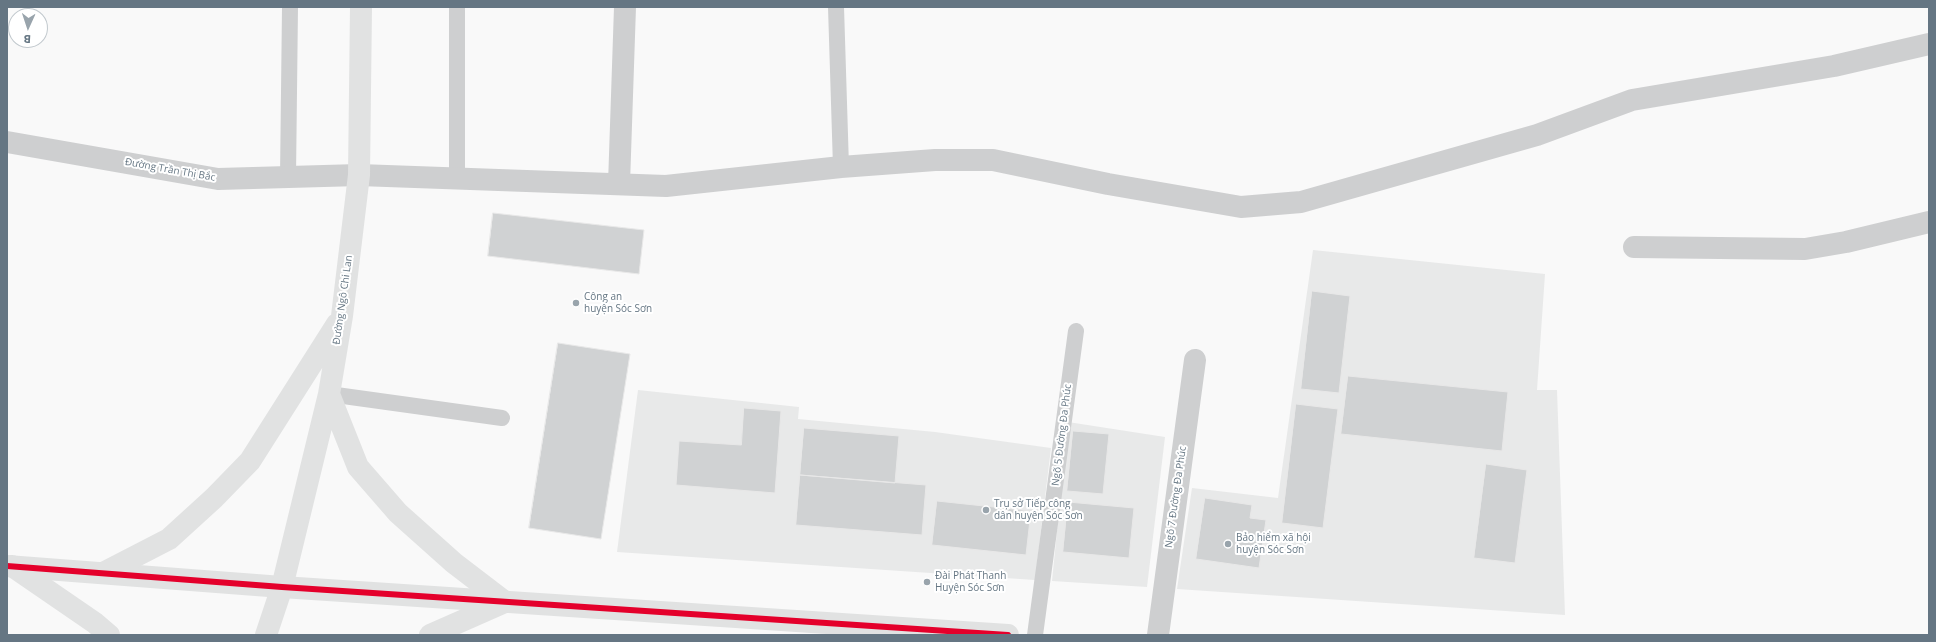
<!DOCTYPE html>
<html>
<head>
<meta charset="utf-8">
<style>
  body { margin:0 }
  #map { position:relative; width:1936px; height:642px; overflow:hidden; background:#f9f9f9; font-family:"Open Sans",sans-serif }
  canvas { display:block }
  .frame { position:absolute; inset:0; border:8px solid #657683; pointer-events:none }
  .north { position:absolute; left:8px; top:8px; width:40px; height:40px; box-sizing:border-box; background:#fff; border:1px solid #c1c8cd; border-radius:50%; rotate:183deg; font-size:11px; font-weight:700; line-height:16px; text-align:center; color:#657683 }
  .north::after { content:''; display:block; margin:auto; width:14px; height:18px; background:#99a4ac; clip-path:polygon(50% 0,100% 100%,50% 72%,0 100%) }
</style>
</head>
<body>
<div id="map">
<canvas width="1936" height="642"></canvas>
<div class="frame"></div>
<div class="north">B</div>
</div>
<script>
const g = document.querySelector('canvas').getContext('2d');
g.lineJoin = 'round';
function paint(path, color) { g.fillStyle = color; g.fill(path, 'evenodd'); }
function trace(path, color, width, dash) { g.strokeStyle = color; g.lineWidth = width; g.lineCap = dash ? 'butt' : 'round'; g.setLineDash(dash || []); g.stroke(path); }
function write(font, color, halo, rows, align = 'center') {
  g.font = font + ' "Open Sans",sans-serif'; g.lineWidth = 4; g.setLineDash([]); g.textBaseline = 'middle'; g.strokeStyle = halo; g.fillStyle = color; for (const [text, x, y, turn = 0] of rows) {
    g.save(); g.translate(x, y); g.rotate((+turn || 0) * Math.PI / 180); g.textAlign = isNaN(turn) ? turn : align; if (halo) g.strokeText(text, 0, 0); g.fillText(text, 0, 0); g.restore();
  }
}
paint(new Path2D(`
  M1313 250 1545 274 1537 390H1557L1565 615 1177 589 1192 488 1278 498Z
  M638 390 799 407 798 419 935 432 1051 448 1035 580 617 552Z
  M1068 422 1165 437 1147 587 1052 581Z`), '#e8e9e9');
const building = new Path2D(`
  M493 213 644 230 639 274 488 256Z
  M1312 291 1350 296 1339 393 1301 389Z
  M558 343 630 354 601 539 529 528Z
  M1348 376 1508 392 1502 451 1341 434Z
  M1296 404 1338 409 1323 528 1282 523Z
  M744 408 781 411 775 493 676 485 679 441 741 445Z
  M804 428 899 436 895 483 800 475Z
  M1073 431 1109 434 1103 494 1067 491Z
  M1486 464 1527 470 1515 563 1474 558Z
  M800 475 926 485 922 535 796 525Z
  M1205 498 1252 505 1250 518 1266 520 1259 568 1196 559Z
  M937 501 1031 511 1026 555 932 545Z
  M1068 502 1134 508 1129 558 1063 552Z`);
paint(building, '#d0d2d3');
trace(building, '#e8e8e8', 1);
trace(new Path2D(`
  M836 7 841 167
  M288 177 290 7
  M457 178V7
  M329 394 502 418
  M1035 635 1076 331`), '#cecfd0', 16);
trace(new Path2D(`
  M7 142 218 179 359 175 666 186 841 167 935 160H993L1108 184 1241 207 1301 202 1537 135 1632 100 1834 66 1929 44
  M619 184 625 7
  M1634 247 1805 249 1846 242 1929 222
  M1158 635 1195 360`), '#cecfd0', 22);
trace(new Path2D(`
  M7 566 282 587 1008 635`), '#e1e2e2', 22);
trace(new Path2D(`
  M329 394 358 467 398 513 454 563 505 602 430 635
  M12 566 95 623 109 635
  M105 572 169 539 214 498 250 461 337 324
  M266 635 282 587 329 394 342 316 359 175 361 7`), '#e1e2e2', 22);
trace(new Path2D(`
  M7 566 282 587 1008 635`), '#e4002b', 6);
for (const [x, y, r, color] of [
  [576,303,4,"#99a4ac"],
  [986,510,4,"#99a4ac"],
  [1228,544,4,"#99a4ac"],
  [927,582,4,"#99a4ac"]
]) { const dot = new Path2D(); dot.arc(x, y, r, 0, 2 * Math.PI); g.fillStyle = color; g.fill(dot); trace(dot, '#fff', 1.5); }
write('10px', '#657683', '#fff', [
  ["Đường Trần Thị Bắc",170,170,10],
  ["Đường Ngô Chi Lan",343,300,-82],
  ["Ngõ 5 Đường Đa Phúc",1062,435,-83],
  ["Ngõ 7 Đường Đa Phúc",1176,497,-82]
]);
write('10px', '#657683', '#fff', [
  ["Công an",584,297],
  ["huyện Sóc Sơn",584,309],
  ["Trụ sở Tiếp công",994,504],
  ["dân huyện Sóc Sơn",994,516],
  ["Bảo hiểm xã hội",1236,538],
  ["huyện Sóc Sơn",1236,550],
  ["Đài Phát Thanh",935,576],
  ["Huyện Sóc Sơn",935,588]
], 'left');
</script>
</body>
</html>
